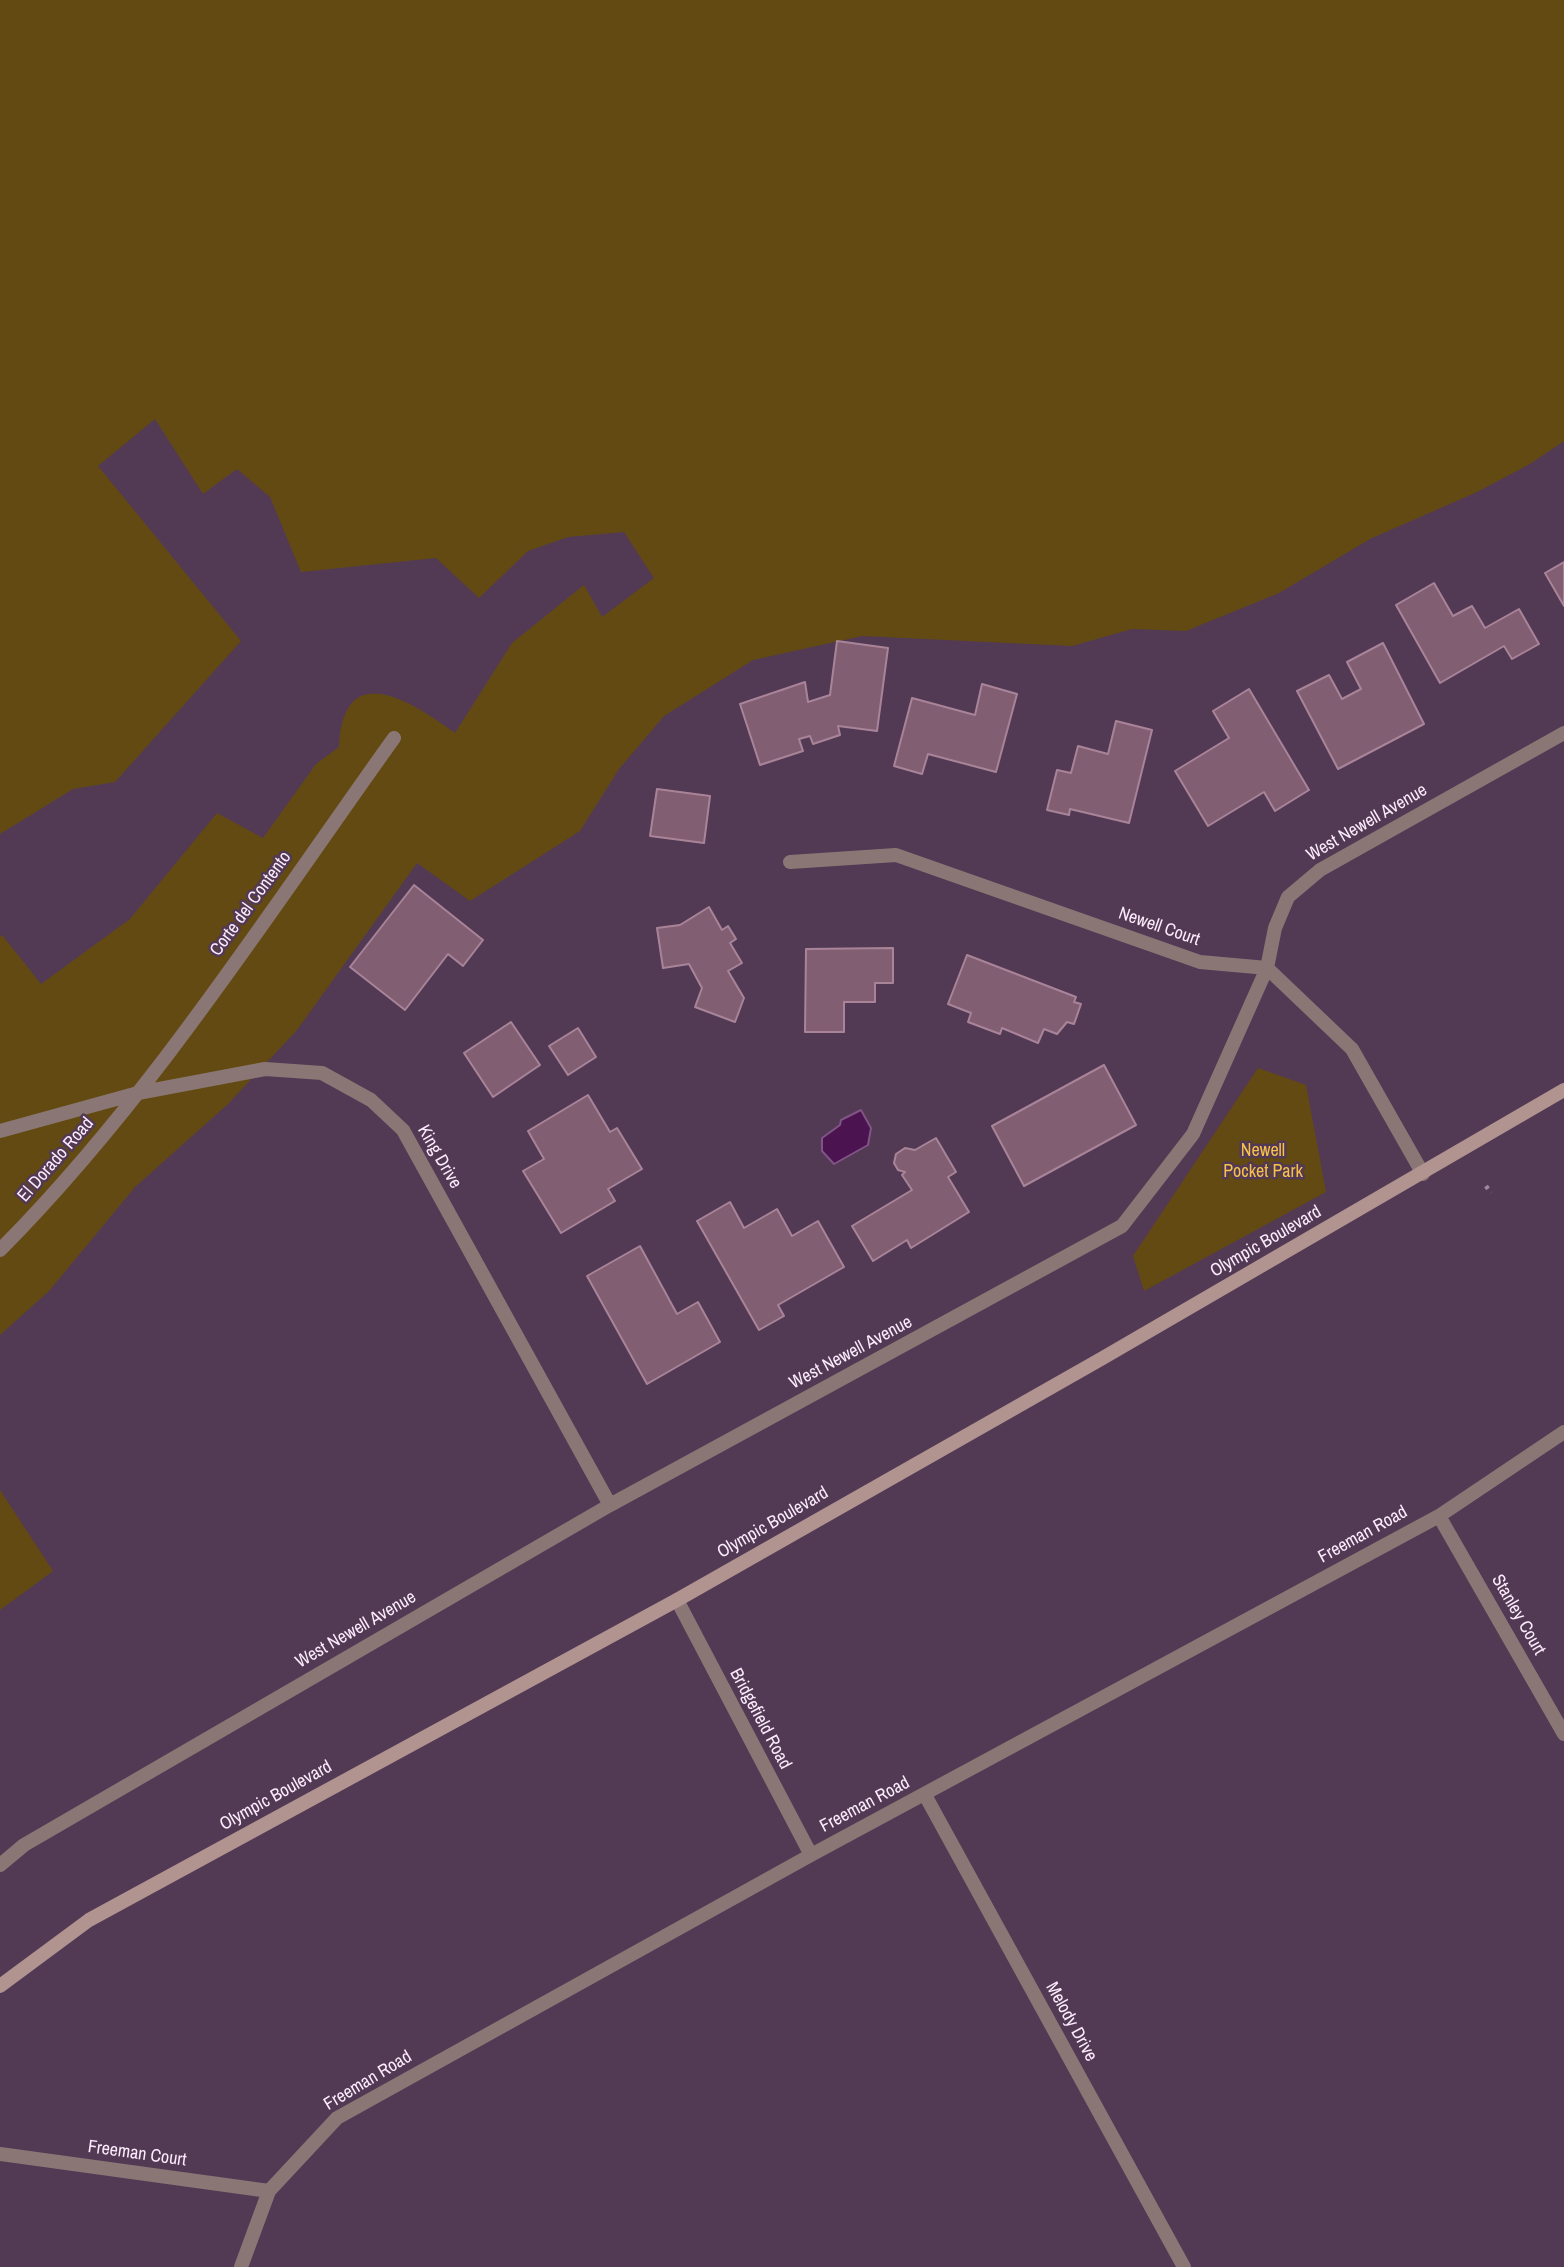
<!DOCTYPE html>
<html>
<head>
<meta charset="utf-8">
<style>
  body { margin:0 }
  canvas { display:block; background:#523954 }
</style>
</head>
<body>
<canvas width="1564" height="2267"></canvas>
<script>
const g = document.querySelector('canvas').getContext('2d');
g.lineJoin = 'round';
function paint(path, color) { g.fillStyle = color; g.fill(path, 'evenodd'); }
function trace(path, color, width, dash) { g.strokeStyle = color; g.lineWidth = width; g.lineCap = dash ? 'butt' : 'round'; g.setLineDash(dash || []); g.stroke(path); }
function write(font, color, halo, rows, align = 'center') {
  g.font = font + ' "Archivo Narrow",sans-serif'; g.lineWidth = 5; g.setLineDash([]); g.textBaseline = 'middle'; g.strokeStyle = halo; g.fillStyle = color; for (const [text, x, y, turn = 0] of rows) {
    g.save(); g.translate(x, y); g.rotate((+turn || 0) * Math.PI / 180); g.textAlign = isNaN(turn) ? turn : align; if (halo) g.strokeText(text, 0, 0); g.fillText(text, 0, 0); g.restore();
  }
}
paint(new Path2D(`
  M0 0H1564V441L1530 464 1477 492 1370 539 1279 593 1186 631 1132 629 1072 646 862 636 753 660 664 716 619 769 580 831 470 901 417 863 297 1030 228 1104 135 1187 49 1291 0 1335V937L2 935 41 984 130 919 217 813 263 838 316 764 339 747C343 656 412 702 455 733L512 643 584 585 602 617 654 578 624 532 568 537 528 551 479 598 436 558 301 572 270 497 237 469 203 494 155 419 98 466 241 641 115 782 73 789 0 834Z
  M1258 1068 1306 1085 1326 1192 1144 1291 1133 1256Z
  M0 1490 53 1571 0 1610Z`), '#634a12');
const water = new Path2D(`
  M861 1110 871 1128 868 1145 834 1164 822 1151V1138L840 1125 841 1120Z`);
paint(water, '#4b1451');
trace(water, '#805484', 2);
const building = new Path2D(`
  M1564 562V606L1545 573Z
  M1434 583 1453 616 1472 606 1485 628 1519 609 1539 644 1512 659 1504 646 1440 683 1396 605Z
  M837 641 888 648 877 731 838 726 840 735 813 744 810 736 799 739 803 751 760 765 740 704 805 682 808 702 830 695Z
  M1383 643 1424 724 1338 769 1297 691 1329 675 1342 699 1361 689 1347 662Z
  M982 684 1017 694 996 772 928 754 922 774 894 766 912 698 975 715Z
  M1249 689 1309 790 1275 811 1264 792 1208 826 1175 771 1229 738 1213 711Z
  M1116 721 1152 730 1129 823 1070 809 1069 815 1047 810 1057 770 1071 773 1078 746 1108 754Z
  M657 789 710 796 704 843 650 836Z
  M414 885 483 940 463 966 448 954 405 1010 350 967Z
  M709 907 722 930 728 926 736 939 730 943 742 963 728 971 744 998 735 1022 695 1007 702 988 689 964 663 968 657 928 680 925Z
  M893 948V983H875V1002H844V1032H805L806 949Z
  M967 955 1076 997 1074 1002 1081 1004 1074 1024 1067 1022 1057 1034 1044 1029 1038 1043 1002 1028 1000 1034 968 1022 971 1013 948 1004Z
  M511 1022 540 1065 493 1097 464 1053Z
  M578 1028 596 1057 568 1075 549 1046Z
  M1104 1065 1136 1125 1024 1186 992 1126Z
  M588 1095 610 1132 617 1128 642 1169 608 1189 615 1201 561 1233 523 1171 544 1159 528 1131Z
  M936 1138 956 1172 948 1177 969 1212 911 1248 907 1240 873 1261 852 1226 912 1190 902 1175 905 1172 898 1170 894 1163 896 1154 905 1148 915 1150Z
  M730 1202 744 1228 777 1209 792 1236 818 1221 844 1267 778 1305 784 1316 759 1330 697 1221Z
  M640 1246 677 1314 698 1302 720 1342 647 1384 587 1276Z`);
paint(building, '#815e72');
trace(building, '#a98499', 2);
trace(new Path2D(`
  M1486 1186 1491 1193`), '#9c879e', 4.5, [3.5, 5]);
trace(new Path2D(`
  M790 862 896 855 1200 962 1267 968 1352 1049 1423 1174
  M0 1131 138 1093 265 1069 322 1073 371 1100 403 1130 610 1505
  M0 1250C150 1099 270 911 394 738
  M1439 1516 1564 1734
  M677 1600 811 1855
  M925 1795 1184 2267
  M0 1865 24 1845 610 1505 1122 1226 1193 1134 1267 968 1275 928 1288 897 1320 870 1564 733
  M0 2154 269 2191
  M241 2267 269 2191 337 2118 811 1855 1439 1516 1564 1432`), '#8a7775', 14);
trace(new Path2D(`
  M0 1986 89 1920 677 1600 1101 1359 1564 1090`), '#b19390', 14);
write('18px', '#fbebfc', '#523954', [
  ["West Newell Avenue",1367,823,-30],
  ["Corte del Contento",251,904,-54],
  ["Newell Court",1159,927,19],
  ["King Drive",439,1157,60],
  ["El Dorado Road",56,1160,-49],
  ["Olympic Boulevard",1266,1242,-30],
  ["West Newell Avenue",851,1353,-28],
  ["Olympic Boulevard",773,1523,-30],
  ["Freeman Road",1363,1535,-29],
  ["Stanley Court",1518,1615,60],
  ["West Newell Avenue",356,1630,-30],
  ["Bridgefield Road",760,1719,62],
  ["Olympic Boulevard",276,1796,-29],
  ["Freeman Road",865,1805,-28],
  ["Melody Drive",1071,2022,61],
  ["Freeman Road",368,2081,-31],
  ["Freeman Court",137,2154,8]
]);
write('18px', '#f8c24a', '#523954', [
  ["Newell",1263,1151],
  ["Pocket Park",1263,1172]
]);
</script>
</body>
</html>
